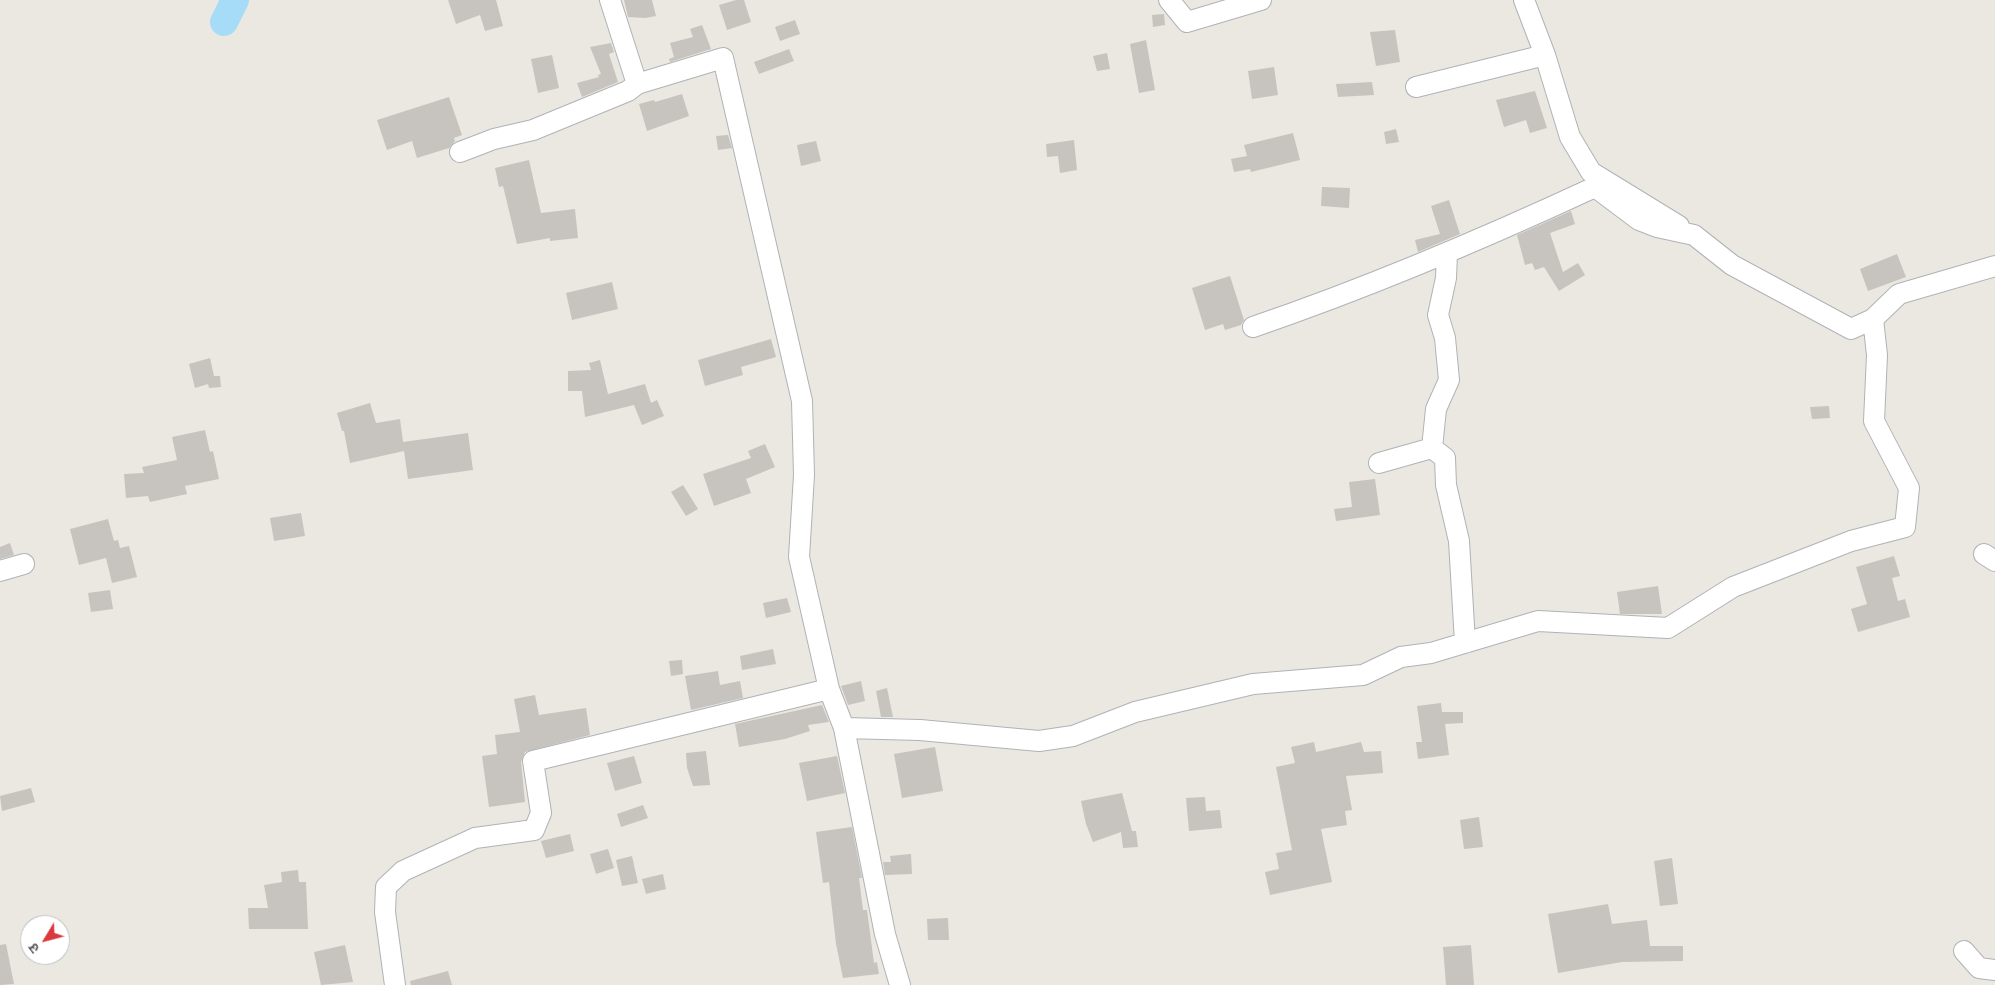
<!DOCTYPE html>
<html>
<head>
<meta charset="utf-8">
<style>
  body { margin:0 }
  #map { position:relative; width:1995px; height:985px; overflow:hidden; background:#ebe8e1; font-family:Helvetica,"Noto Sans Devanagari",sans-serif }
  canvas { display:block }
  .north { position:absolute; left:20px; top:915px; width:50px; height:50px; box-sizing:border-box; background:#fff; border:1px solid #bdbfc0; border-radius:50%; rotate:233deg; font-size:14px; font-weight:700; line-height:20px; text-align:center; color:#5a5e61 }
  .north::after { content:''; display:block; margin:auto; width:18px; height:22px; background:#da393e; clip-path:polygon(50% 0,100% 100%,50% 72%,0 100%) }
</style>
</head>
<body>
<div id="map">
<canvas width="1995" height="985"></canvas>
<div class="north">उ</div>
</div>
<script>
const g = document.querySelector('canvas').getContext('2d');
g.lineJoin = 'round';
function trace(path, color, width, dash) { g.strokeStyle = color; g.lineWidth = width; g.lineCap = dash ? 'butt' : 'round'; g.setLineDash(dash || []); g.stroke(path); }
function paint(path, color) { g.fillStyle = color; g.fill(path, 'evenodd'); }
trace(new Path2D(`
  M224 22 235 0`), '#a6dcf7', 28);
paint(new Path2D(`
  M448 0H496L503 26 485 31 480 15 456 24Z
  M624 0H652L656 16 645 18 628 17Z
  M736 0H744L751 22 727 30 719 5Z
  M1164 14 1165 25 1153 27 1152 15Z
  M795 20 800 34 780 41 775 27Z
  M702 25 711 49 670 62 669 59 674 57 670 43 693 37 690 29Z
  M1395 30 1400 62 1376 66 1370 32Z
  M1146 40 1155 90 1139 93 1130 44Z
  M611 43 614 52 609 54 618 82 582 97 577 83 599 77 598 75 601 74 590 47Z
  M789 49 794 61 759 74 754 62Z
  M1107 53 1110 69 1097 71 1093 56Z
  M552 55 559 88 538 93 531 59Z
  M1274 67 1278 95 1252 99 1248 71Z
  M1372 82 1374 95 1338 97 1336 84Z
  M1535 91 1547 128 1530 133 1526 120 1504 127 1496 100Z
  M682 94 689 116 647 131 639 104 654 100 655 102Z
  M449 97 462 135 454 138 455 141 449 148 417 158 412 141 387 150 377 120Z
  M1396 129 1399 142 1386 144 1384 132Z
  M1293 133 1300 160 1251 172 1250 169 1234 172 1231 159 1247 156 1244 145Z
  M728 135 732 148 718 150 716 136Z
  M1074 140 1077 170 1060 173 1058 156 1047 157 1046 144Z
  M816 141 821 161 801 166 797 145Z
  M529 160 541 213 575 209 578 238 550 241V238L517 244 503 186 499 187 495 168Z
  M1322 187 1350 188 1349 208 1321 206Z
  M1449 200 1460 234 1418 252 1415 240 1440 234 1431 206Z
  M1571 211 1575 224 1550 233 1563 272 1578 263 1585 275 1559 291 1544 267 1535 270 1532 263 1525 265 1517 235Z
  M1897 254 1906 277 1868 291 1860 269Z
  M1230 276 1244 320 1241 325 1225 330 1223 324 1205 330 1192 288Z
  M612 282 618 309 572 320 566 293Z
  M771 339 776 357 741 367 743 375 705 386 698 360Z
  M210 358 214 376H220L221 387 209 388 208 384 195 388 189 364Z
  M600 360 608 394 645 384 651 403 657 400 664 416 642 425 634 405 585 417 582 391H568V371L591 370 589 363Z
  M370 403 376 423 400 419 403 442 468 433 473 470 408 479 404 451 350 463 344 431H342L337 413Z
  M1829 406 1830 418 1812 419 1810 407Z
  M205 430 210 452 213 451 219 479 185 486 187 494 150 502 148 496 126 498 124 474 144 473 142 467 177 460 172 437Z
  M765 444 775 467 746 479 751 493 714 506 703 474 751 458 748 451Z
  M1375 479 1380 515 1336 521 1334 509 1352 507 1349 482Z
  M683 485 698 509 686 516 671 492Z
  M301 513 305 536 274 541 270 518Z
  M108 519 114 541 118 540 120 548 129 546 137 577 112 583 106 558 79 565 70 529Z
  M10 543 14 555 0 559V547Z
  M1894 556 1900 576 1892 578 1898 601 1905 599 1910 617 1858 632 1851 609 1867 604 1856 567Z
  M1658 586 1662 614H1620L1617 592Z
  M110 590 113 609 91 612 88 593Z
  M787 598 791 612 766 618 763 603Z
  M773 649 776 664 742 670 740 656Z
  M682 660 683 674 671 676 669 661Z
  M718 671 720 685 740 681 743 698 691 710 685 676Z
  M861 681 865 701 848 705 841 686Z
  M887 688 893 717H881L876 691Z
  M535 695 539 715 586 708 590 735 525 752 521 762 525 802 489 807 482 756 497 754 495 735 520 732 514 699Z
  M1441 703 1442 712H1463V723L1445 724 1449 755 1418 759 1416 742H1422L1417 706Z
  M822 705 829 722 808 725 810 731 785 739 739 747 735 724Z
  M1314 742 1316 752 1361 742 1364 752 1381 751 1383 773 1346 776 1352 810 1345 811 1347 825 1321 829 1332 882 1270 895 1265 872 1279 869 1276 853 1292 850 1276 767 1295 763 1291 747Z
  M935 747 943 791 902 798 894 754Z
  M706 751 710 785 693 786 687 768 686 753Z
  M634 756 642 783 615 791 607 763Z
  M837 756 845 793 807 801 799 763Z
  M31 788 35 802 2 811 0 796Z
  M1122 793 1132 831H1136L1138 847 1123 848 1121 832 1093 842 1086 824 1081 801Z
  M1205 797 1206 811 1220 810 1222 828 1189 831 1186 798Z
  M643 805 648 818 621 827 617 814Z
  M1479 817 1483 847 1464 849 1460 820Z
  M852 827 862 878H859L863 910H867L874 963 877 962 879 974 843 978 836 944 829 882 823 883 816 832Z
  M570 834 574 851 546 858 541 841Z
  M608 849 614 868 596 874 590 854Z
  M911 854 912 874 885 875 883 862H891L890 856Z
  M632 856 638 883 622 886 616 860Z
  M1672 858 1678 904 1660 906 1654 861Z
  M298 870 299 882H306L308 929H249L248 908H268L264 885 282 882 281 872Z
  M663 874 666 889 646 894 642 879Z
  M1608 904 1612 924 1647 920 1650 946H1683V961L1622 962 1558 973 1548 914Z
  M948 918 949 940H928L927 919Z
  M6 944 14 984 0 985V945Z
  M345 945 353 982 321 985 314 952Z
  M1471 945 1474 985H1446L1443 947Z
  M448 971 452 985H411L410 981Z`), '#c7c3be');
const minor = new Path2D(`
  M610 0 637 84
  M1169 0 1187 22 1261 0
  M1524 0 1545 55 1570 137 1591 172 1679 226
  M1416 87 1545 55
  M460 152 494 139 533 130 628 91 637 84 723 58 802 401 804 475 799 557 829 689 844 728 885 934 900 985
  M1447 253 1446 278 1438 315 1445 338 1449 380 1436 409 1432 448 1445 458 1446 485 1459 541 1465 643
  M1253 327C1370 287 1483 239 1595 187L1639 220 1657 227 1694 235 1732 265 1851 329 1873 319
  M1379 463 1432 448
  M1984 554 1995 561
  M0 571 24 564
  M844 728 920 730 1039 741 1073 736 1135 712 1253 684 1363 675 1401 657 1431 653 1538 621 1668 628 1733 587 1851 541 1905 527 1909 488 1874 421 1877 355 1873 319 1899 294 1995 266
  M1964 951 1979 968 1995 970
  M395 985 385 912 386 887 403 871 475 838 534 830 541 813 533 761 829 689`);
trace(minor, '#afb3b6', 22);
trace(minor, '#fff', 20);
</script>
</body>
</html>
